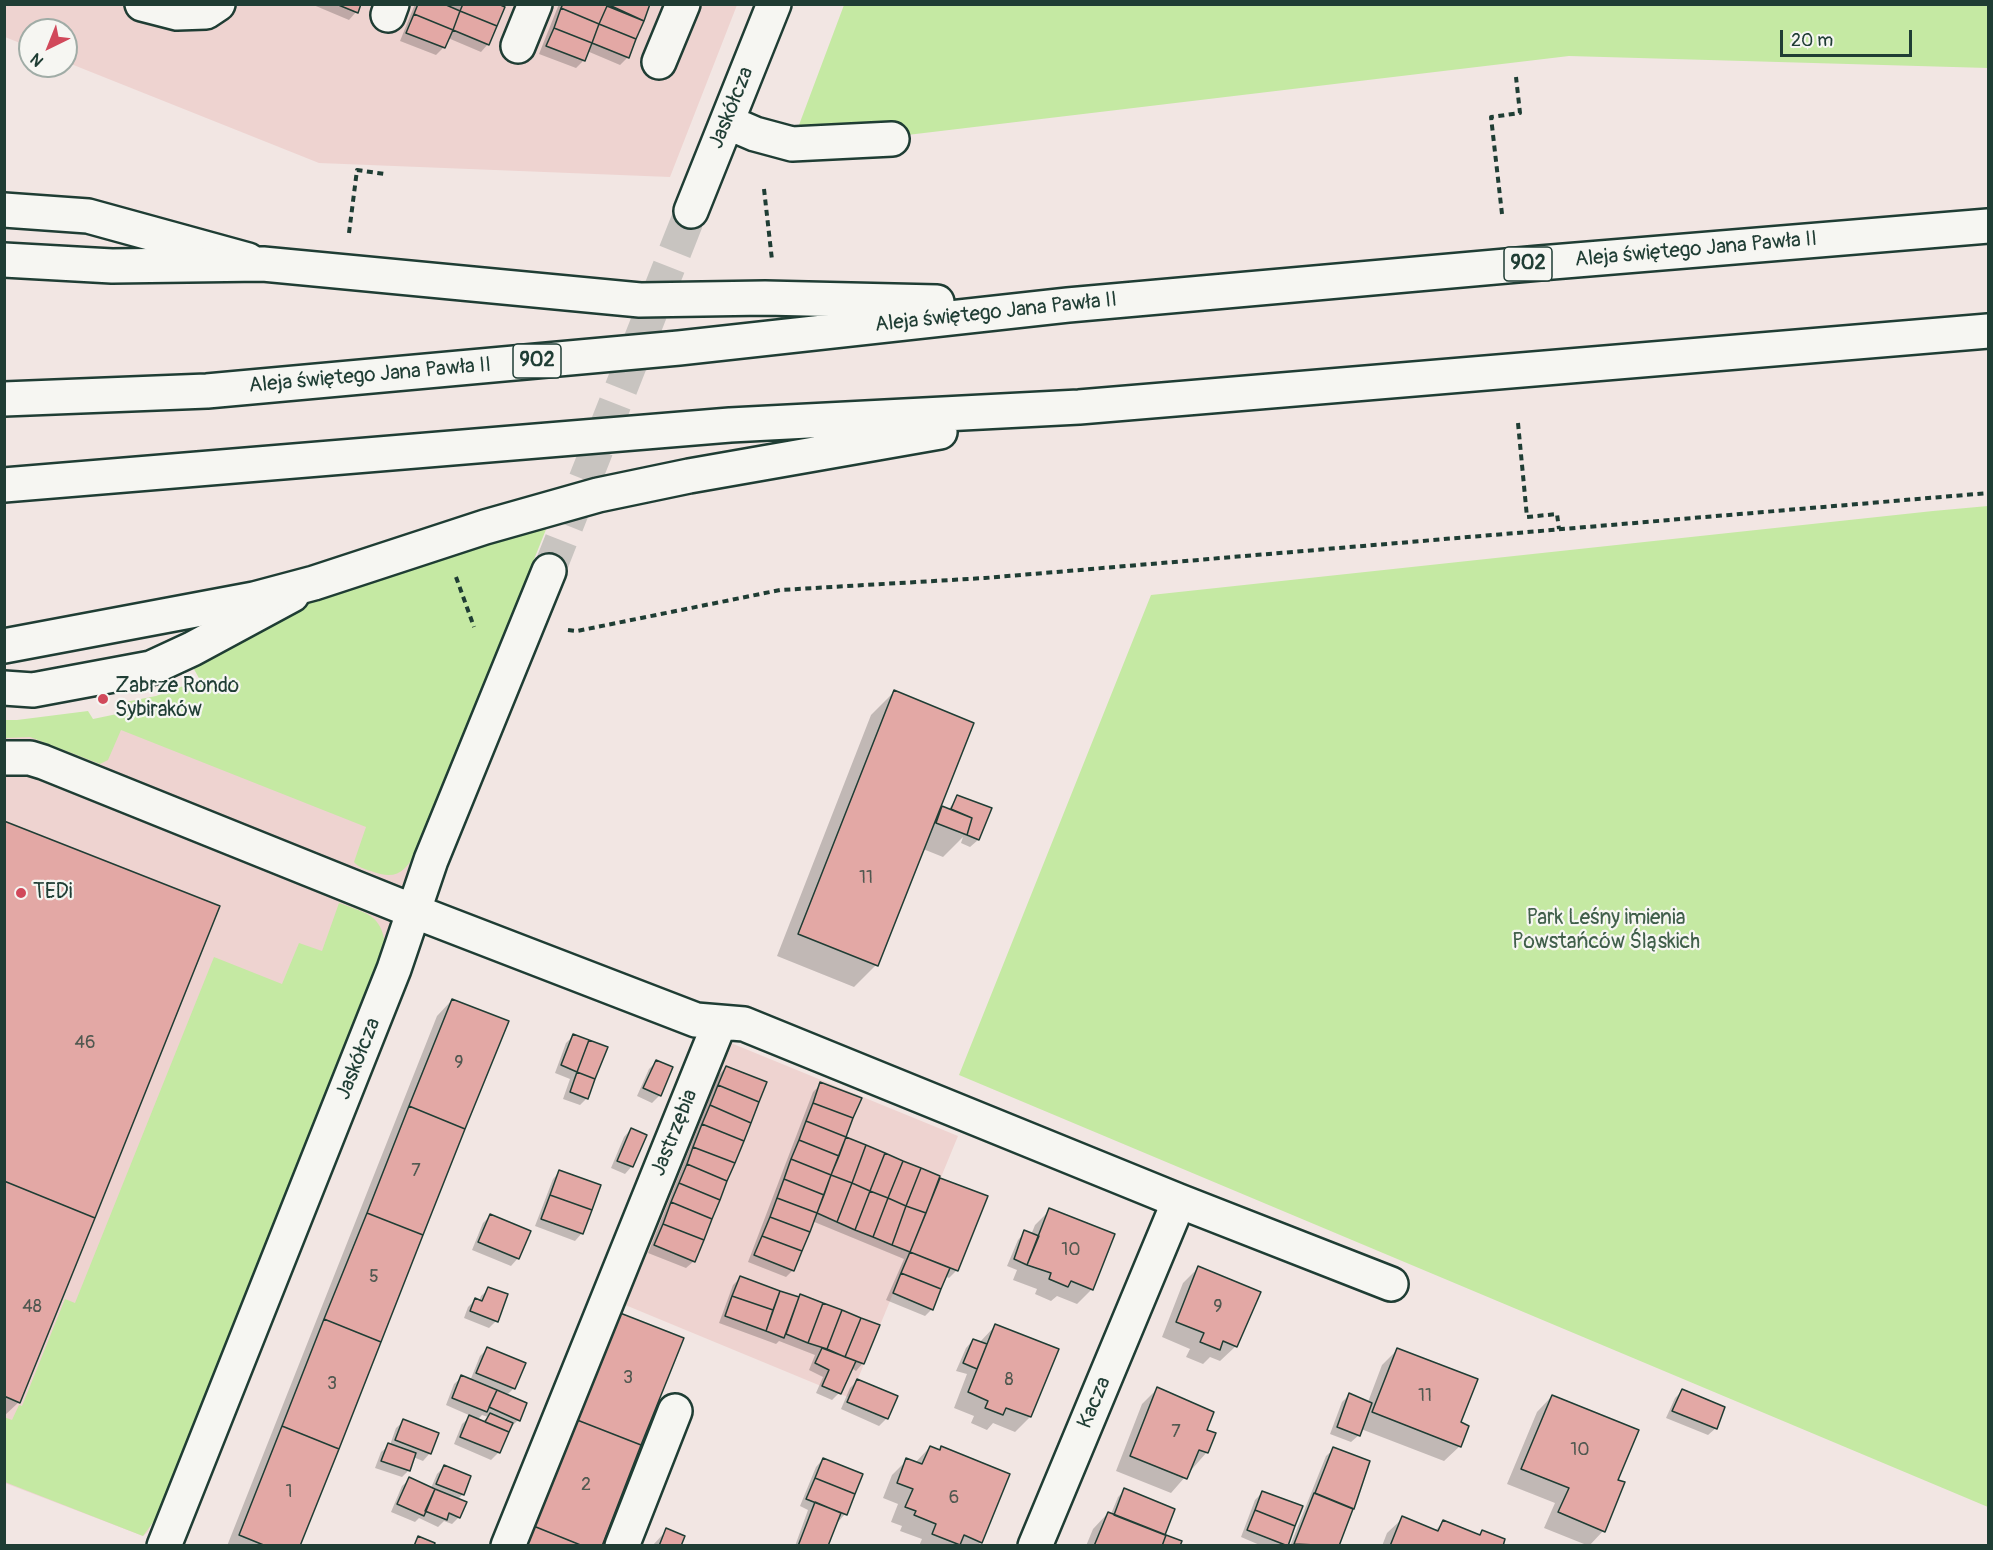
<!DOCTYPE html>
<html>
<head>
<meta charset="utf-8">
<style>
  body { margin:0 }
  #map { position:relative; width:1993px; height:1550px; overflow:hidden; background:#f2e6e3; font-family:Pangolin,sans-serif }
  canvas { display:block }
  .frame { position:absolute; inset:0; border:6px solid #1f3d34; pointer-events:none }
  .north { position:absolute; left:18px; top:18px; width:60px; height:60px; box-sizing:border-box; background:#f6f6f2; border:2px solid #a0aca6; border-radius:50%; rotate:223deg; font-size:16px; font-weight:700; line-height:24px; text-align:center; color:#1f3d34 }
  .north::after { content:''; display:block; margin:auto; width:21px; height:27px; background:#d1495b; clip-path:polygon(50% 0,100% 100%,50% 72%,0 100%) }
  .scale { position:absolute; left:1780px; top:30px; width:132px; height:27px; box-sizing:border-box; border:3px solid #1f3d34; border-top:0; padding-left:8px; font-size:18px; line-height:21px; white-space:nowrap; color:#1f3d34; -webkit-text-stroke:4px #f6f6f2; paint-order:stroke }
</style>
</head>
<body>
<div id="map">
<canvas width="1993" height="1550"></canvas>
<div class="frame"></div>
<div class="north">N</div>
<div class="scale">20 m</div>
</div>
<script>
const g = document.querySelector('canvas').getContext('2d');
g.lineJoin = 'round';
function paint(path, color) { g.fillStyle = color; g.fill(path, 'evenodd'); }
function trace(path, color, width, dash) { g.strokeStyle = color; g.lineWidth = width; g.lineCap = dash ? 'butt' : 'round'; g.setLineDash(dash || []); g.stroke(path); }
function write(font, color, halo, rows, align = 'center') {
  g.font = font + ' Pangolin,sans-serif'; g.lineWidth = 4.5; g.setLineDash([]); g.textBaseline = 'middle'; g.strokeStyle = halo; g.fillStyle = color; for (const [text, x, y, turn = 0] of rows) {
    g.save(); g.translate(x, y); g.rotate((+turn || 0) * Math.PI / 180); g.textAlign = isNaN(turn) ? turn : align; if (halo) g.strokeText(text, 0, 0); g.fillText(text, 0, 0); g.restore();
  }
}
paint(new Path2D(`
  M4 5H737L670 177 319 163 66 62V30H30V47L5 37Z
  M466 654 416 860 296 1180 148 1532 143 1536 5 1483 4 732 37 731Z
  M726 1041 958 1136 850 1398 618 1302Z`), '#eed3d0');
paint(new Path2D(`
  M844 5H1988V68L1569 56 790 149Z
  M1988 506V1507L959 1075 1151 595 1933 511Z
  M549 522 417 851C405 872 396 881 371 871 364 869 358 867 354 862L366 827 121 730 108 760 100 764 30 737 5 738V720H17L88 711 93 719 117 714 115 704 156 696 200 680 190 662 318 593Z
  M339 903C371 915 383 915 386 953L165 1506 143 1536 5 1482 4 1417 12 1420 19 1405 22 1406 65 1299 75 1303 214 957 282 984 299 943 322 951Z`), '#c5e9a3');
paint(new Path2D(`
  M311 4H360L356 12 349 20Z
  M415 4H504L488 44 481 52 448 38 444 47 436 55 400 41Z
  M559 4H649L627 58 620 65 587 51 583 61 576 68 539 54Z
  M894 692 940 807 948 810 958 797 990 809 978 840 970 847 961 843 963 837 943 857 923 849 876 965 854 987 777 956 871 715Z
  M4 822 19 1402 4 1416Z
  M452 1000 298 1546H227L437 1016Z
  M573 1036 587 1098 580 1105 563 1099 570 1079 555 1073 566 1043Z
  M656 1062 660 1095 652 1103 637 1096 649 1069Z
  M726 1067 694 1261 686 1268 648 1253 719 1075Z
  M821 1084 844 1138 938 1178 986 1197 957 1270 949 1278 945 1276 932 1309 925 1316 886 1300 904 1259 812 1221 793 1270 786 1277 748 1262 813 1092Z
  M631 1129 632 1166 625 1174 611 1168 624 1137Z
  M560 1171 582 1233 575 1241 535 1226 553 1179Z
  M1050 1210 1092 1289 1077 1304 1057 1296 1051 1301 1035 1294 1037 1289 1013 1280 1017 1270 1007 1266 1018 1240 1025 1232 1031 1235 1035 1225Z
  M490 1216 518 1258 511 1266 472 1250 483 1223Z
  M1198 1268 1236 1346 1220 1361 1210 1357 1203 1364 1186 1357 1190 1349 1162 1337 1183 1283Z
  M740 1278 798 1298 863 1363 856 1371 851 1368 839 1393 832 1400 816 1393 823 1377 809 1370 815 1355 779 1341 776 1344 719 1323 733 1285Z
  M489 1289 496 1321 489 1328 464 1318 468 1307 475 1300 479 1302 481 1296Z
  M995 1326 1030 1417 1015 1432 993 1423 987 1430 971 1423 974 1416 954 1408 967 1374 956 1371 966 1348 973 1340 979 1343Z
  M487 1349 514 1388 506 1396 518 1420 511 1427 510 1426 498 1453 491 1460 454 1444 462 1424 471 1416 446 1405 454 1384 462 1377 470 1381 480 1356ZM482 1415 488 1417 482 1422 477 1420Z
  M1397 1350 1459 1423 1460 1446 1444 1461 1361 1429 1359 1435 1351 1442 1330 1434 1342 1402 1349 1395 1368 1402 1382 1365Z
  M857 1381 896 1397 886 1419 879 1426 841 1409 850 1388Z
  M1157 1389 1205 1431 1207 1452 1171 1493 1116 1471 1142 1404Z
  M1682 1391 1716 1428 1708 1435 1666 1418 1675 1398Z
  M1552 1396 1616 1481 1603 1531 1589 1546 1544 1528 1555 1503 1507 1484 1537 1412Z
  M404 1421 430 1453 423 1461 413 1457 409 1470 402 1477 375 1468 381 1452 390 1445 396 1428Z
  M930 1447 939 1451 942 1448 981 1542 977 1546H919L922 1539 900 1531 902 1526 891 1522 898 1504 883 1498 892 1475 907 1460 915 1463Z
  M1334 1449 1368 1462 1337 1546H1290L1326 1456Z
  M823 1459 845 1514 838 1522 836 1521 826 1546H795L808 1510 800 1506 816 1467Z
  M444 1467 463 1494 458 1499 459 1517 452 1524 444 1521 438 1527 419 1518 415 1522 391 1512 402 1486 410 1479 431 1488 437 1474Z
  M1125 1490 1163 1536 1179 1546H1086L1093 1529 1108 1513 1111 1514 1118 1497Z
  M1263 1492 1286 1545V1546H1262L1241 1537 1255 1500Z
  M1403 1518 1435 1531 1443 1522 1478 1535 1482 1532 1501 1546H1382L1387 1533Z
  M667 1530 679 1546H652Z`), '#0003');
const building = new Path2D(`
  M336 4H361L358 13Z
  M418 4H444L460 11 453 30 414 14Z
  M463 4H498L505 7 497 26 460 11Z
  M563 4H604L607 6 599 24 561 8Z
  M607 4H650L644 21Z
  M607 6 644 21 636 39 599 24Z
  M561 8 599 24 592 43 554 28Z
  M460 11 497 26 489 45 453 30Z
  M414 14 453 30 445 48 406 33Z
  M599 24 636 39 629 58 592 43Z
  M554 28 592 43 585 61 546 46Z
  M894 690 974 723 878 966 798 934Z
  M957 795 992 808 979 840 967 835 972 818 951 809Z
  M942 806 972 818 967 835 936 823Z
  M4 821 220 906 95 1218 4 1181Z
  M452 999 509 1021 465 1129 409 1106Z
  M573 1034 589 1040 577 1072 561 1065Z
  M589 1040 608 1047 595 1079 577 1072Z
  M656 1060 673 1067 661 1096 643 1088Z
  M726 1066 767 1082 759 1102 718 1085Z
  M577 1072 595 1079 588 1099 570 1092Z
  M820 1082 862 1098 853 1118 813 1103Z
  M718 1085 759 1102 751 1123 710 1105Z
  M813 1103 853 1118 846 1137 806 1121Z
  M710 1105 751 1123 744 1141 702 1124Z
  M409 1106 465 1129 423 1235 367 1213Z
  M806 1121 846 1137 839 1156 799 1140Z
  M702 1124 744 1141 735 1163 693 1147Z
  M631 1128 647 1135 633 1167 617 1161Z
  M846 1137 866 1145 852 1183 831 1175Z
  M799 1140 839 1156 831 1175 791 1159Z
  M866 1145 885 1153 870 1191 852 1183Z
  M693 1147 735 1163 727 1181 687 1164Z
  M885 1153 903 1161 888 1198 870 1191Z
  M791 1159 831 1175 824 1195 784 1179Z
  M903 1161 921 1168 906 1206 888 1198Z
  M687 1164 727 1181 720 1200 679 1183Z
  M921 1168 940 1176 926 1213 906 1206Z
  M559 1170 601 1185 592 1210 550 1195Z
  M831 1175 852 1183 837 1222 817 1213Z
  M940 1178 988 1196 958 1271 910 1252Z
  M784 1179 824 1195 817 1213 777 1198Z
  M4 1181 95 1218 20 1403 4 1396Z
  M679 1183 720 1200 712 1219 671 1202Z
  M852 1183 870 1191 855 1230 837 1222Z
  M870 1191 888 1198 873 1237 855 1230Z
  M550 1195 592 1210 583 1234 541 1219Z
  M777 1198 817 1213 810 1232 770 1217Z
  M888 1198 906 1206 892 1245 873 1237Z
  M671 1202 712 1219 704 1240 663 1224Z
  M906 1206 926 1213 910 1252 892 1245Z
  M1049 1208 1115 1234 1093 1290 1071 1281 1068 1287 1049 1279 1051 1273 1027 1265Z
  M367 1213 423 1235 381 1342 324 1319Z
  M490 1214 531 1231 519 1259 478 1242Z
  M770 1217 810 1232 802 1251 762 1236Z
  M663 1224 704 1240 695 1262 654 1245Z
  M1024 1230 1039 1236 1027 1265 1014 1259Z
  M762 1236 802 1251 794 1271 754 1255Z
  M910 1252 950 1268 941 1289 901 1273Z
  M1198 1266 1261 1292 1237 1347 1223 1341 1220 1350 1200 1342 1204 1333 1176 1322Z
  M901 1273 941 1289 933 1310 893 1293Z
  M740 1276 780 1291 773 1310 732 1296Z
  M488 1287 508 1294 498 1322 470 1311 475 1298 482 1301Z
  M780 1291 799 1297 784 1338 766 1331Z
  M800 1294 823 1303 808 1343 786 1334Z
  M732 1296 773 1310 766 1331 725 1316Z
  M823 1303 842 1310 827 1349 808 1343Z
  M842 1310 861 1318 845 1357 827 1349Z
  M615 1311 684 1338 641 1445 572 1418Z
  M861 1318 880 1325 864 1364 845 1357Z
  M324 1319 381 1342 339 1449 282 1426Z
  M995 1324 1059 1349 1031 1417 1006 1408 1003 1415 985 1408 988 1401 968 1392Z
  M973 1339 987 1344 977 1369 963 1363Z
  M487 1347 526 1363 515 1389 476 1373Z
  M822 1348 856 1361 841 1394 822 1386 829 1370 815 1363Z
  M1397 1348 1478 1379 1461 1422 1469 1426 1461 1447 1372 1412Z
  M461 1375 497 1390 487 1412 452 1398Z
  M857 1379 898 1396 888 1419 847 1402Z
  M1157 1387 1214 1412 1207 1430 1216 1433 1208 1453 1199 1450 1187 1479 1130 1456Z
  M1682 1389 1725 1407 1717 1429 1672 1411Z
  M497 1390 527 1403 520 1421 489 1407Z
  M1349 1393 1372 1403 1360 1436 1337 1427Z
  M1552 1395 1639 1430 1618 1480 1625 1482 1605 1532 1558 1512 1569 1488 1521 1469Z
  M490 1413 513 1423 509 1432 485 1422Z
  M469 1415 509 1432 500 1453 460 1437Z
  M572 1418 641 1445 602 1546H583L531 1525Z
  M403 1419 439 1433 431 1454 395 1440Z
  M282 1426 339 1449 300 1546H266L239 1535Z
  M388 1443 416 1453 410 1471 381 1461Z
  M930 1446 940 1450 941 1446 1010 1474 982 1543 964 1535 960 1545 932 1534 936 1524 914 1515 916 1511 905 1507 913 1489 897 1483 906 1458 922 1464Z
  M1333 1447 1370 1461 1354 1509 1315 1493Z
  M823 1458 863 1474 855 1494 815 1478Z
  M444 1465 471 1476 464 1495 436 1484Z
  M409 1477 435 1489 424 1516 397 1504Z
  M815 1478 855 1494 847 1515 806 1499Z
  M1124 1488 1175 1509 1165 1535 1114 1515Z
  M435 1489 467 1502 460 1518 449 1513 447 1520 425 1511Z
  M1262 1491 1303 1506 1295 1526 1255 1510Z
  M1314 1493 1353 1509 1339 1546 1294 1544Z
  M815 1502 841 1513 828 1546H798Z
  M1255 1510 1295 1526 1288 1546 1247 1530Z
  M1108 1512 1166 1535 1162 1546H1094Z
  M1402 1516 1438 1531 1443 1520 1480 1535 1482 1530 1505 1539 1503 1546H1390Z
  M531 1525 583 1546H523Z
  M666 1528 685 1536 681 1546H659Z
  M1166 1535 1182 1541 1180 1546H1162Z
  M418 1536 435 1543 434 1546H414Z`);
paint(building, '#e3a8a5');
trace(building, '#1f3d34', 1.5);
trace(new Path2D(`
  M549 571 691 211`), '#c8c4c0', 33, [33, 16]);
const minor = new Path2D(`
  M142 4 177 13 206 12 218 4
  M388 15 392 4
  M518 46 535 4
  M659 62 683 4
  M727 122 755 134 792 144 892 139
  M4 210 88 216 248 260
  M691 211 774 4
  M4 688 33 690 151 668 192 649 292 595
  M4 758H30L43 762 403 907 696 1020 744 1024 1179 1201 1391 1284
  M164 1546 394 969 431 860 549 571
  M508 1546 720 1022
  M622 1546 675 1411
  M1035 1546 1179 1201`);
const major = new Path2D(`
  M4 260 112 266 263 264 640 300 765 298 937 302
  M4 399 207 391 679 348 1068 305 1540 263 1988 226
  M4 485 730 425 1079 407 1988 331
  M4 646 254 599 314 583 485 527 598 495 689 476 940 432`);
trace(minor, '#1f3d34', 38);
trace(major, '#1f3d34', 38);
trace(new Path2D(`
  M764 189 772 260
  M1502 214 1491 117 1520 113 1516 77
  M349 233 357 170 385 174
  M1518 423 1527 517 1557 514 1559 529
  M456 577 474 627
  M568 630 577 631 780 590 985 578 1988 493`), '#1f3d34', 4, [6, 4.5]);
trace(minor, '#f6f6f2', 33);
trace(major, '#f6f6f2', 33);
for (const [x, y, r, color] of [
  [103,699,6,"#d1495b"],
  [21,893,6,"#d1495b"]
]) { const dot = new Path2D(); dot.arc(x, y, r, 0, 2 * Math.PI); g.fillStyle = color; g.fill(dot); trace(dot, '#f6f6f2', 2); }
write('18px', '#505850', null, [
  ["11",866,878],
  ["46",85,1043],
  ["9",459,1063],
  ["7",416,1171],
  ["10",1071,1250],
  ["5",374,1277],
  ["48",32,1307],
  ["9",1218,1307],
  ["3",628,1378],
  ["8",1009,1380],
  ["3",332,1384],
  ["11",1425,1396],
  ["7",1176,1432],
  ["10",1580,1450],
  ["2",586,1485],
  ["1",289,1492],
  ["6",954,1498]
]);
for (const [x, y, w] of [
  [1528,264,48],
  [537,361,48]
]) { const box = new Path2D(); box.roundRect(x - w / 2, y - 17, w, 34, 4.5); g.fillStyle = '#f6f6f2'; g.fill(box); trace(box, '#1f3d34', 1.5); }
write('bold 20px', '#1f3d34', null, [
  ["902",1528,264],
  ["902",537,361]
]);
write('21px', '#1f3d34', '#f6f6f2', [
  ["Jaskółcza",732,108,-68],
  ["Aleja świętego Jana Pawła II",1696,250,-5],
  ["Aleja świętego Jana Pawła II",996,313,-6],
  ["Aleja świętego Jana Pawła II",370,376,-5],
  ["Jaskółcza",359,1059,-68],
  ["Jastrzębia",675,1133,-68],
  ["Kacza",1095,1403,-67]
]);
write('21px', '#1f3d34', '#f6f6f2', [
  ["Zabrze Rondo",115,687],
  ["Sybiraków",115,711],
  ["TEDi",33,893]
], 'left');
write('21px', '#405f4a', '#f6f6f2', [
  ["Park Leśny imienia",1606,919],
  ["Powstańców Śląskich",1606,943]
]);
</script>
</body>
</html>
